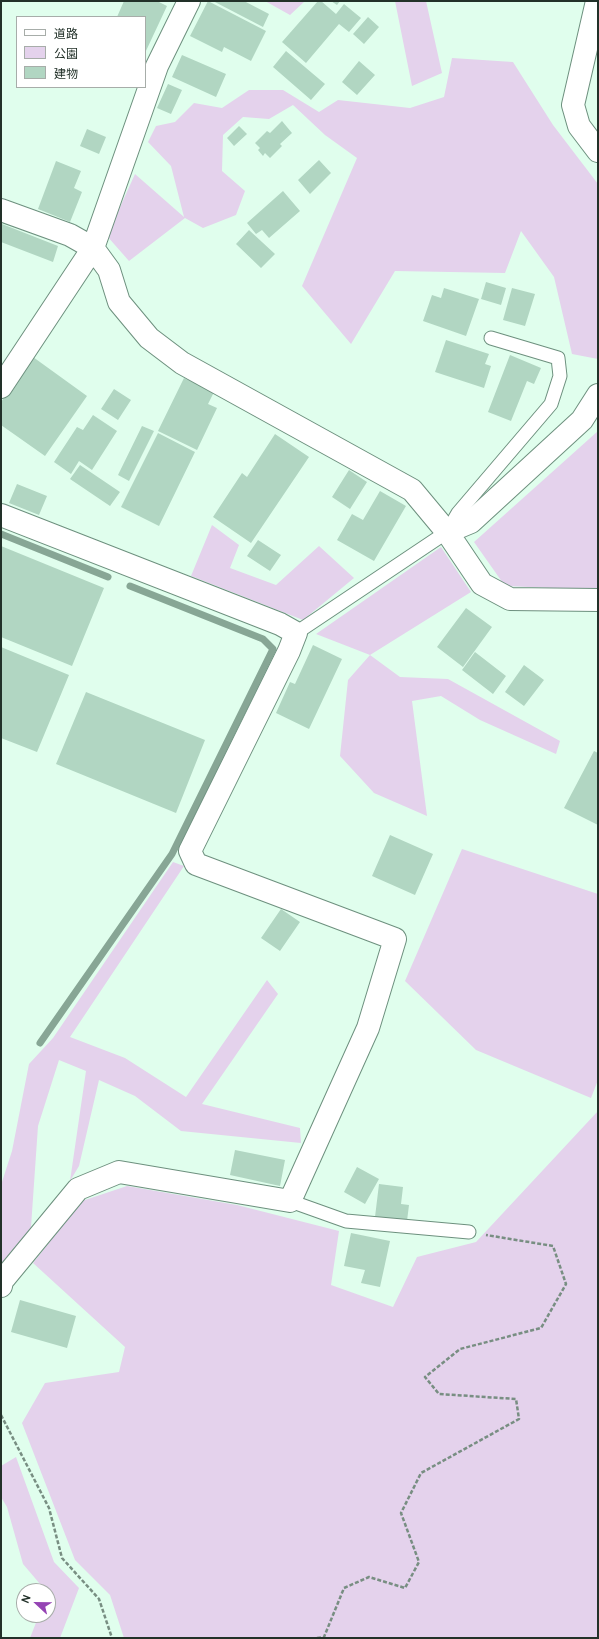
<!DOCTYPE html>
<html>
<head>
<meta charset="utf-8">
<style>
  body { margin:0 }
  #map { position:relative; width:599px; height:1639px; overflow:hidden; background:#e0feed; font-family:Cabin,"Noto Sans JP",sans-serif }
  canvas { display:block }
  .frame { position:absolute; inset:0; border:2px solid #223129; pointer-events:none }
  .legend { position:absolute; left:16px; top:16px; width:130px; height:72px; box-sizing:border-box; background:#fff; border:1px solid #a7ada9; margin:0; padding:5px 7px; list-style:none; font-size:12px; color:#223129 }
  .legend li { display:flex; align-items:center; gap:8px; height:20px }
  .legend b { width:20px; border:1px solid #a7ada9 }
  .north { position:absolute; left:16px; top:1583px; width:40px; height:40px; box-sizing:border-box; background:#fff; border:1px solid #a7ada9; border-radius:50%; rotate:292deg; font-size:11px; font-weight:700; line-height:16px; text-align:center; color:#223129 }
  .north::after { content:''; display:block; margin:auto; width:14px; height:18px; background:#9544b4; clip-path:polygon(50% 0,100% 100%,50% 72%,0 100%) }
</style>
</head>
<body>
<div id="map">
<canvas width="599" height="1639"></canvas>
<div class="frame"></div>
<ul class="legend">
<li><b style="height:5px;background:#fff"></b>道路</li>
<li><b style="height:11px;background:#e4d2ec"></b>公園</li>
<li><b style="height:11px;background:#b1d6c2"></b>建物</li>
</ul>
<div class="north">N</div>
</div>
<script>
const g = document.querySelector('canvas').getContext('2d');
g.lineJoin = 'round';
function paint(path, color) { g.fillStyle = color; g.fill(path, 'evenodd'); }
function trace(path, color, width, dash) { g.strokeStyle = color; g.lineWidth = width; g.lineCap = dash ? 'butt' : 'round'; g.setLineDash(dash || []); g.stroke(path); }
paint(new Path2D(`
  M265 1H305L290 15Z
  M395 1H426L442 73 412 86Z
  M452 58 513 62 553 125 598 184V359L572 354 554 277 521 231 505 273 395 271 351 344 302 286 357 158 325 135 293 105 269 119 243 117 223 135 222 171 245 191 236 215 203 228 185 218 129 261 107 236 135 174 184 217 171 166 148 142 156 126 175 122 194 103 222 108 249 90H283L319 112 338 100 410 108 444 97Z
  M598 431V590L505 586 474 542Z
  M212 525 239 545 230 568 276 585 319 546 354 578 303 620 191 576Z
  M441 547 471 592 370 655 400 677 448 679 560 741 556 754 480 720 441 696 412 701 427 816 374 793 340 756 348 680 370 655 316 634Z
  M462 849 598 894V1080L591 1098 476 1050 405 981Z
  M173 862 184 866 70 1037 125 1058 186 1097 267 980 278 994 202 1104 300 1128 301 1143 181 1131 135 1096 99 1080 79 1166 70 1181 86 1071 59 1060 38 1126 31 1227 1 1273V1185L12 1151 29 1064 53 1038Z
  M598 1111V1638H124L110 1595 75 1560 22 1423 45 1383 119 1372 125 1347 33 1263 82 1201 127 1186 237 1205 339 1231 331 1285 393 1307 417 1257 476 1242Z
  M16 1457 54 1562 79 1588 60 1638H30L39 1615H48V1591H46L23 1564 7 1507 1 1497V1466Z`), '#e4d2ec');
trace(new Path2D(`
  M1 534 108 577
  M40 1043 172 854 273 649 263 639 130 586`), '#87a695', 7);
paint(new Path2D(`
  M124 1H157L167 6 145 53V17H117Z
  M208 1 266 31 251 61 224 47 222 52 190 36Z
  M213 1H244L269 14 263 27Z
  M318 1H321L336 14 344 4 361 18 349 32 339 24 306 63 282 42Z
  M331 1H340L337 5Z
  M368 17 379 27 364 44 353 34Z
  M286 51 325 84 311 100 273 67Z
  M182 55 226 74 216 97 172 77Z
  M359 61 375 75 357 95 342 82Z
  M168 84 182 90 171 114 157 108Z
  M282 121 292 133 280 144 282 146 270 158 265 153 263 156 258 150 260 148 255 143 267 131 270 133Z
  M239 126 247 134 234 146 227 138Z
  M87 129 106 137 99 154 80 146Z
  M319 160 331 173 310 194 298 180Z
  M56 161 81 171 74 188 82 192 70 222 38 209Z
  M283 191 300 211 269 238 262 230 256 234 247 223Z
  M2 224 58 246 53 262 1 242Z
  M249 230 275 254 261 268 236 244Z
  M486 282 506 288 501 305 481 299Z
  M444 288 479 299 466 336 423 321 432 295 441 298Z
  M512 288 535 294 525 326 503 320Z
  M446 340 489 354 485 364 491 366 484 388 435 372Z
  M510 355 541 368 534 384 527 381 511 421 488 412Z
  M33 357 87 396 45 456 1 425V402Z
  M184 378 214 392 208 404 217 408 197 450 158 431Z
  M114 389 131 400 118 420 101 409Z
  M93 415 117 431 92 470 79 461 71 474 54 462 77 427 83 430Z
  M142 426 154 431 129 481 118 475Z
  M158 433 195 452 159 526 121 507Z
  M275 434 309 457 251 543 213 517 242 473 247 477Z
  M80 465 120 492 110 506 70 479Z
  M349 470 367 482 350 509 332 497Z
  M17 484 47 496 39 515 9 503Z
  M380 491 406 506 374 561 337 540 352 514 363 520Z
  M258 540 281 555 270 571 247 556Z
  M1 546 104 588 72 666 1 637Z
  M466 608 492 627 463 667 437 647Z
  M313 645 342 659 309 729 276 713 290 682 295 684Z
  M1 647 69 675 37 752 1 738Z
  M475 652 506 676 493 694 462 670Z
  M524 665 544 680 524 706 505 692Z
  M86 692 205 740 176 813 56 764Z
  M594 751 598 753V825L564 808Z
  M390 835 433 854 415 895 372 876Z
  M281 909 300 922 280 951 261 938Z
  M235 1150 285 1160 280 1186 230 1175Z
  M357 1167 379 1179 365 1204 344 1192Z
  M379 1184 403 1187 401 1204 409 1205 407 1221 375 1217Z
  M351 1233 390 1241 380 1287 361 1283 365 1270 344 1266Z
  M20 1300 76 1316 67 1348 11 1332Z`), '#b1d6c2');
const lane = new Path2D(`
  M296 633 447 532 458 513 551 404 560 376 558 358 491 338
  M290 1201 346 1221 469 1232`);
const street = new Path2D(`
  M597 1 573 105 579 126 598 151
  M1 210 70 235 93 248 109 270 119 302 149 338 182 363 412 490 447 532 482 584 510 599 598 600
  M1 387 93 248 157 66 189 1
  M1 515 280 624 296 633 289 651 190 851 196 864 395 939 368 1028 290 1201 119 1172 78 1189 2 1281 1 1286
  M447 532 471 522 582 420 598 395`);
trace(lane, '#6d907e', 15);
trace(street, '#6d907e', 24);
trace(new Path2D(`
  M1 1415 49 1508 62 1558 99 1599 112 1638
  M317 1638 324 1637 344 1588 369 1577 405 1588 419 1562 401 1513 421 1473 519 1419 516 1399 439 1394 425 1377 460 1349 541 1328 566 1284 553 1246 486 1235`), '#788e82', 2.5, [4, 2]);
trace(lane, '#fff', 13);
trace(street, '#fff', 22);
</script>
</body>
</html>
